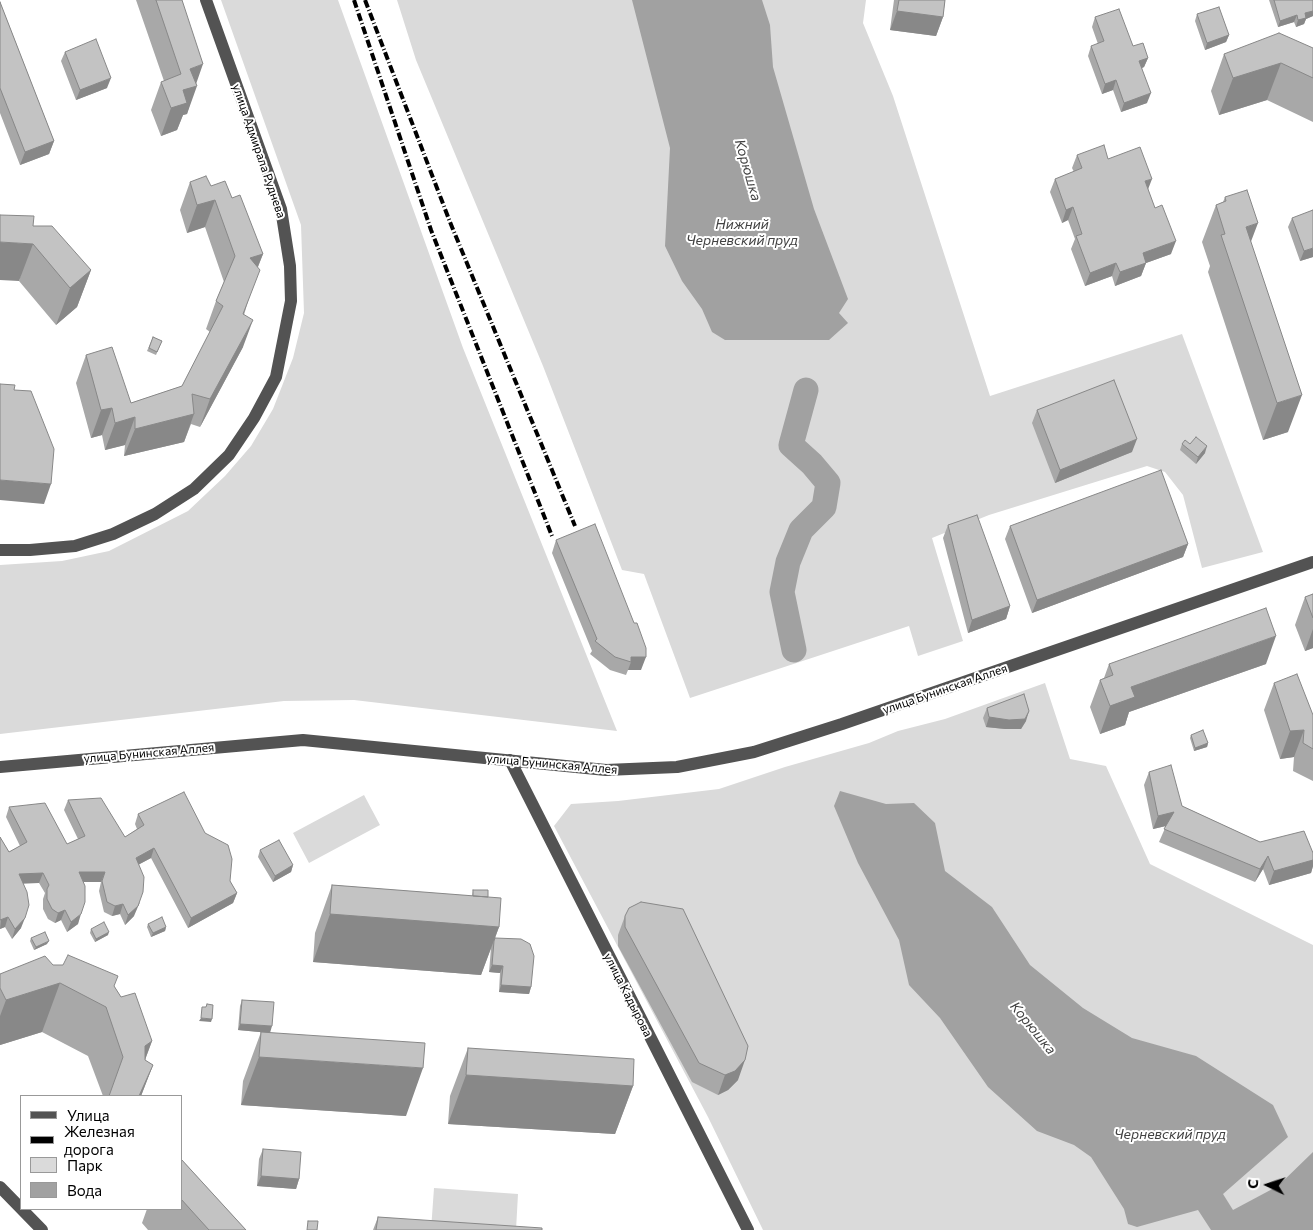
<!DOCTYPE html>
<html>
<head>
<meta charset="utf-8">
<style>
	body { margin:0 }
	#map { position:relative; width:1313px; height:1230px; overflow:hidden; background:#fff; font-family:Commissioner,sans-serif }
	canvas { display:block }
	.legend { position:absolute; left:20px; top:1095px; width:162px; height:115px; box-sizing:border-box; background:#fff; border:1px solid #999; margin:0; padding:6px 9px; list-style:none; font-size:15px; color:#000 }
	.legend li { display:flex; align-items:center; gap:10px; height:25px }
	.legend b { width:25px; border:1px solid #999 }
	.north { position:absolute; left:1243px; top:1160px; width:50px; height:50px; -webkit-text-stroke:4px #fff; paint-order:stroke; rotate:274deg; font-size:14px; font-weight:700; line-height:20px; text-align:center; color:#000 }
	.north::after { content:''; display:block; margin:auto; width:18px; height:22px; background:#000; clip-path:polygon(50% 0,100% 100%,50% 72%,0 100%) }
</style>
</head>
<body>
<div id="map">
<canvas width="1313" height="1230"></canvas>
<ul class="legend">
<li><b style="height:6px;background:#535353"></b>Улица</li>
<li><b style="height:6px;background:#000"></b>Железная дорога</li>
<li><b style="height:14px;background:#dadada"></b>Парк</li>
<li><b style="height:14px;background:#a1a1a1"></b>Вода</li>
</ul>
<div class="north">С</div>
</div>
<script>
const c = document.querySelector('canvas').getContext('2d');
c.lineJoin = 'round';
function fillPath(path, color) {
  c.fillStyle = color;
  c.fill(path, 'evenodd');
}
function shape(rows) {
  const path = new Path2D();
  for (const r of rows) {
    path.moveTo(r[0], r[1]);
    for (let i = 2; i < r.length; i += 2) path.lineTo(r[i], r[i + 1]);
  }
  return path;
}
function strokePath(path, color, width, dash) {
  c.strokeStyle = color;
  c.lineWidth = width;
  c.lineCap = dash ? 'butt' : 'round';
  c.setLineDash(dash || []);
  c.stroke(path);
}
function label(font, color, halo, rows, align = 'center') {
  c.font = font + ' Commissioner,sans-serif';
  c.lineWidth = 4;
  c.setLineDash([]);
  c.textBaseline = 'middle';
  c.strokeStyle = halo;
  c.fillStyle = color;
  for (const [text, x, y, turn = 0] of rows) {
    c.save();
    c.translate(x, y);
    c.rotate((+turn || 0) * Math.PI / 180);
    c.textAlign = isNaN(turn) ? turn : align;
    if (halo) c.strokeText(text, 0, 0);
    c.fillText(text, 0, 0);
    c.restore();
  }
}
const green = shape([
	[221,0,338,0,463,348,617,731,354,700,284,701,0,734,0,565,62,561,109,551,188,511,225,476,251,446,273,409,293,358,304,313,301,225],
	[397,0,866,0,863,23,893,96,990,396,1182,334,1263,552,1202,568,1183,495,1165,472,1147,466,989,515,932,538,963,641,918,656,909,626,690,698,644,574,622,570,543,366,416,60],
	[1045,683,1070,759,1106,766,1150,864,1313,945,1313,1230,763,1230,708,1117,554,826,571,804,618,801,719,789,785,767,869,743,898,731,945,719],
	[364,795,380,825,309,863,293,833],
	[434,1188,518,1194,516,1230,431,1230]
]);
const water = shape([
	[632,0,762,0,770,25,773,67,814,209,848,299,839,313,848,323,829,340,725,340,712,332,702,309,682,281,665,246,670,148],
	[840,791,886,804,914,803,935,823,945,871,992,907,1030,965,1083,1008,1132,1038,1196,1056,1273,1105,1288,1137,1223,1194,1233,1210,1278,1186,1313,1152,1313,1230,1211,1230,1198,1210,1137,1227,1128,1224,1124,1209,1091,1157,1074,1145,1037,1131,988,1087,940,1018,909,985,899,940,858,863,834,806]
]);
const river = shape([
	[794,650,782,592,788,562,801,530,824,507,828,483,812,464,791,445,806,390]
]);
const minor = shape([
	[0,550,30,550,75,546,113,534,155,514,194,489,229,455,254,418,276,377,291,301,290,266,281,209,206,0],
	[510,760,748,1230],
	[0,767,303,740,606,770,677,767,754,752,842,724,1313,562],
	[0,1187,42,1230]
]);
const rail = shape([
	[354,0,431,230,552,536],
	[365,0,450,222,575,526]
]);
const wall = shape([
	[136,0,182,0,196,83,187,114,183,115,177,130,161,136,151,110,161,82,164,81],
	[894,0,945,0,943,17,936,36,890,30],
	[1269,0,1313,0,1313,16,1306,19,1304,24,1296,27,1294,22,1278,27],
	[0,2,54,141,49,154,20,165,0,113],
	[1197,14,1229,35,1226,42,1205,50,1195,21],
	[1095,17,1148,58,1144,67,1142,68,1147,103,1121,112,1113,90,1102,94,1088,56,1091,46,1098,44,1092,27],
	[1313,48,1313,122,1267,100,1219,115,1211,91,1224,54],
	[65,52,107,88,76,100,61,61],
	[1077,155,1108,159,1148,189,1171,254,1146,263,1141,276,1115,286,1112,276,1085,286,1071,249,1075,239,1068,220,1062,223,1050,192,1055,179,1074,172,1072,168],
	[190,182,211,186,232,198,263,254,258,267,244,315,243,347,200,427,191,424,184,442,124,456,125,445,105,450,102,435,91,438,76,383,86,355,131,403,182,386,210,332,206,329,216,301,224,282,205,227,187,233,180,210],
	[1225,197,1288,432,1263,440,1208,272,1210,266,1202,242,1216,205,1223,202],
	[1292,218,1313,257,1300,261,1288,227],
	[33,226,91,270,77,307,56,325,19,281],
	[153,337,162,341,156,355,147,351],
	[1037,410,1132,452,1055,483,1032,423],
	[1182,444,1190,444,1205,453,1196,464,1180,450],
	[948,525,1010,606,1006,619,968,633,943,538],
	[1010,526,1188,544,1183,557,1032,613,1005,539],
	[556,540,641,670,628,670,626,675,610,670,590,654,592,651,552,553],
	[1313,594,1313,648,1305,651,1295,625,1305,597],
	[1109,664,1266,664,1129,712,1125,725,1100,734,1090,707,1100,680,1104,678],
	[1274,683,1313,715,1313,781,1293,771,1294,757,1280,759,1264,710],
	[987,708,1026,721,1021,729,1005,729,986,727,983,718],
	[1191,735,1208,743,1207,747,1194,751,1190,738],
	[1149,772,1182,806,1260,842,1313,853,1313,866,1311,873,1269,885,1263,869,1255,882,1159,842,1166,826,1153,829,1144,785],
	[68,800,125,837,137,829,135,824,138,814,230,881,237,893,233,903,188,928,151,858,138,865,134,916,125,925,120,914,112,916,104,912,99,891,101,882,84,882,78,924,67,932,61,920,55,923,48,919,43,909,43,899,45,893,39,883,24,883,21,928,12,939,5,927,0,929,0,837,9,852,20,846,6,817,9,807,67,844,78,839,64,810],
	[260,850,293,865,291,872,273,882,258,857],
	[332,885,472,896,473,890,488,897,499,927,495,938,531,987,529,994,499,992,500,973,489,972,491,948,481,975,313,962,315,933],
	[625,916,738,1080,728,1090,718,1095,692,1082,618,946,618,935],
	[148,924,166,927,165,931,151,937,147,927],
	[91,929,108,935,95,942,90,933],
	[31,938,47,944,34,950,30,941],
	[53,965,114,986,121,997,152,1041,145,1060,153,1065,141,1096,103,1096,88,1056,42,1032,0,1045,0,974],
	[242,1000,270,1033,238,1030,240,1006],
	[261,1032,406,1116,241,1105,243,1081],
	[468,1048,633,1086,615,1134,448,1124,450,1096],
	[263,1149,299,1179,296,1189,257,1186,259,1159],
	[181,1159,246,1230,148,1230,142,1223,147,1209,181,1209],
	[378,1217,542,1230,373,1230]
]);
const shadedWall = shape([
	[897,11,943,17,936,36,890,30],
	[1313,11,1313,16,1306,19,1304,24,1296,27,1298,20,1305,13],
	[1297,15,1294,22,1278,27,1280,21],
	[1229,35,1226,42,1205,50,1207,43],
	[1148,58,1144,67,1135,71,1139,61],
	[1281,63,1267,100,1219,115,1233,78],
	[203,64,195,87,197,86,187,114,183,115,177,130,161,136,171,108,190,69],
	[111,78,107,88,76,100,80,90],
	[1116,80,1113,90,1102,94,1105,84],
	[1151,93,1147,103,1121,112,1124,103],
	[54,141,49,154,20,165,25,152],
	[1152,179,1147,192,1145,181],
	[215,200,205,227,187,233,197,205],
	[1073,207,1068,220,1062,223,1066,210],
	[1258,223,1244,260,1246,227],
	[1176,241,1171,254,1146,263,1141,276,1115,286,1120,272,1143,253],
	[0,242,33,244,19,281,0,280],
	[1313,248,1313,257,1300,261,1304,251],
	[263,254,252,281,250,258],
	[1116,263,1112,276,1085,286,1090,273],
	[91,270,77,307,56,325,70,288],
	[253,320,243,347,200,427,210,399],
	[1302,395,1288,432,1263,440,1277,403],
	[112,408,102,435,91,438,101,410],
	[194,414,184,442,124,456,135,429],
	[135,417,125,445,105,450,115,423],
	[1137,439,1132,452,1055,483,1060,470],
	[1207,446,1205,453,1196,464,1198,457],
	[0,480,51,484,44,504,0,500],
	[1188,544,1183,557,1032,613,1037,600],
	[1010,606,1006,619,968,633,972,620],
	[1313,629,1313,648,1305,651],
	[1276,636,1266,664,1129,712,1125,725,1100,734,1110,706,1131,687],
	[631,657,646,657,641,670,628,670,631,662],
	[1029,711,1026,721,1021,729,1005,729,986,727,989,717],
	[1304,730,1294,757,1280,759,1290,731],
	[1208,743,1207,747,1194,751,1195,748],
	[1174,812,1170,825,1153,829,1158,816],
	[154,848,151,858,132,868,136,858],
	[1268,856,1263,869,1255,882,1260,869],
	[1313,860,1313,866,1311,873,1269,885,1274,871],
	[293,865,291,872,273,882,275,876],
	[79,872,105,872,101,882,76,882],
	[43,873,39,883,16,884,19,874],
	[237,893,233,903,188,928,191,918],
	[140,902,134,916,125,925,128,915],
	[123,904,120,914,112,916,115,906],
	[65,910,61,920,55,923,58,913],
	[81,914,78,924,67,932,71,922],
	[330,914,499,927,481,975,313,962],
	[8,917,5,927,0,929,1,920],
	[25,918,21,928,12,939,15,929],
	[166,927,165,931,151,937,153,933],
	[109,932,108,935,95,942,96,939],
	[49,941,47,944,34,950,36,947],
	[492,965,503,966,500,973,489,972],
	[60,983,42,1032,0,1045,0,1016,6,1000],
	[501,985,531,987,529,994,499,992],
	[201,1018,212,1019,211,1022,199,1021],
	[240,1024,272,1026,270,1033,238,1030],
	[152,1041,134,1089,145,1046],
	[259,1057,423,1068,406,1116,241,1105],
	[745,1060,738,1080,728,1090,718,1095,725,1075],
	[153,1065,141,1096,139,1096],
	[466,1075,633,1086,615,1134,448,1124],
	[261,1176,299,1179,296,1189,257,1186]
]);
const building = shape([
	[156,0,182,0,203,64,190,69,197,86,183,90,187,103,171,108,161,82,181,74,156,0],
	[899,0,945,0,943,17,897,11,899,0],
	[1274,0,1313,0,1313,11,1305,13,1306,18,1298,20,1297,15,1280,21,1274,0],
	[0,2,54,141,25,152,0,88,0,2],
	[1219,7,1229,35,1207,43,1197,14,1219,7],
	[1119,9,1133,46,1143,43,1148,58,1139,61,1151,93,1124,103,1116,80,1105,84,1091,46,1104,41,1095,17,1119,9],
	[1279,33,1313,48,1313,78,1281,63,1233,78,1224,54,1279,33],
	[96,39,111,78,80,90,65,52,96,39],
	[1104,145,1108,159,1140,147,1152,179,1145,181,1155,208,1162,205,1176,241,1143,253,1146,263,1120,272,1116,263,1090,273,1076,236,1082,234,1073,207,1066,210,1055,179,1082,168,1077,155,1104,145],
	[206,176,211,186,225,181,232,198,240,195,263,254,250,258,260,270,243,314,253,320,210,399,192,394,194,414,135,429,135,417,115,423,112,408,101,410,86,355,112,347,131,403,182,386,223,306,216,301,235,256,215,200,197,205,190,182,206,176],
	[1247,190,1258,223,1246,227,1302,395,1277,403,1221,235,1225,234,1216,205,1226,201,1225,197,1247,190],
	[1313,210,1313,248,1304,251,1292,218,1313,210],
	[0,215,34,216,33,226,52,226,91,270,70,288,33,244,0,242,0,215],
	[153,337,162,341,157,352,149,348,153,337],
	[1114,380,1137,439,1060,470,1037,410,1114,380],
	[0,384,15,385,14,390,31,391,54,449,51,484,0,480,0,384],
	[1196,437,1207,446,1198,457,1182,444,1185,440,1190,444,1196,437],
	[1161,470,1188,544,1037,600,1010,526,1161,470],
	[977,515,1010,606,972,620,948,525,977,515],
	[595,524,634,623,637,623,646,648,646,657,631,657,631,662,615,657,595,641,597,639,556,540,595,524],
	[1313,594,1313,618,1305,597,1313,594],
	[1266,608,1276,636,1131,687,1135,697,1110,706,1100,680,1113,675,1109,664,1266,608],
	[1297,674,1313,715,1313,749,1303,743,1304,730,1290,731,1274,683,1297,674],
	[1024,694,1029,711,1025,719,1009,720,989,717,987,708,1024,694],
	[1203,730,1208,743,1195,748,1191,735,1203,730],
	[1171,765,1182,806,1260,842,1304,831,1313,853,1313,860,1274,871,1268,856,1260,869,1164,829,1174,812,1158,816,1149,772,1171,765],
	[184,792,205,833,228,845,232,859,230,881,237,893,191,918,154,848,136,858,144,877,143,892,138,906,128,915,123,904,115,906,107,902,102,881,105,872,79,872,85,886,85,902,81,914,71,922,65,910,58,913,52,909,47,899,47,889,49,885,43,873,19,874,27,892,29,905,25,918,15,929,8,917,0,920,0,837,9,852,27,842,9,807,45,803,67,844,85,836,68,800,101,798,125,837,144,825,138,814,184,792],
	[279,840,293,865,275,876,260,850,279,840],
	[332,885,501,898,499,927,330,914,332,885],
	[473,890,488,890,488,897,473,896,473,890],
	[641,902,683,909,748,1046,745,1060,735,1071,725,1075,699,1063,625,927,625,916,629,908,641,902],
	[162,917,166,927,153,933,148,924,162,917],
	[104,922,109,932,96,939,91,929,104,922],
	[45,932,49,941,36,947,31,938,45,932],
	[495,938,521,939,530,944,534,956,531,987,501,985,503,966,492,965,494,941,495,938],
	[68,955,118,976,114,986,121,997,135,993,152,1041,145,1046,145,1060,153,1065,139,1096,109,1096,123,1057,106,1007,60,983,6,1000,0,988,0,974,45,956,53,965,63,965,68,955],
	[242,1000,274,1002,272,1026,240,1024,242,1000],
	[207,1004,213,1005,212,1019,201,1018,202,1007,206,1007,207,1004],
	[261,1032,425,1043,423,1068,259,1057,261,1032],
	[468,1048,634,1059,633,1086,466,1075,468,1048],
	[263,1149,301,1152,299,1179,261,1176,263,1149],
	[181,1159,246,1230,209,1230,181,1199,181,1159],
	[378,1217,542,1228,542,1230,376,1230,378,1217],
	[308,1221,318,1221,317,1230,307,1230,308,1221]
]);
const streetNames = [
	["улица Адмирала Руднева",259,151,71],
	["улица Бунинская Аллея",945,689,-19],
	["улица Бунинская Аллея",149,753,-5],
	["улица Бунинская Аллея",552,764,5],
	["улица Кадырова",628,995,63]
];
const waterNames = [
	["Корюшка",748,170,74],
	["Нижний",742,224],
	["Черневский пруд",742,240],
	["Корюшка",1033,1028,51],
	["Черневский пруд",1170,1134]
];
fillPath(green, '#dadada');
fillPath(water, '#a1a1a1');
strokePath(river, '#a1a1a1', 25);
strokePath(minor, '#535353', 12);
strokePath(rail, '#000', 4, [8, 2.5, 1, 2.5]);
fillPath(wall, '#a8a8a8');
fillPath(shadedWall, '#888');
fillPath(building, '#c3c3c3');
strokePath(building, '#888', 1);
label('12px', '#000', '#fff', streetNames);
label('italic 14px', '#424242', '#fff', waterNames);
</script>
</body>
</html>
